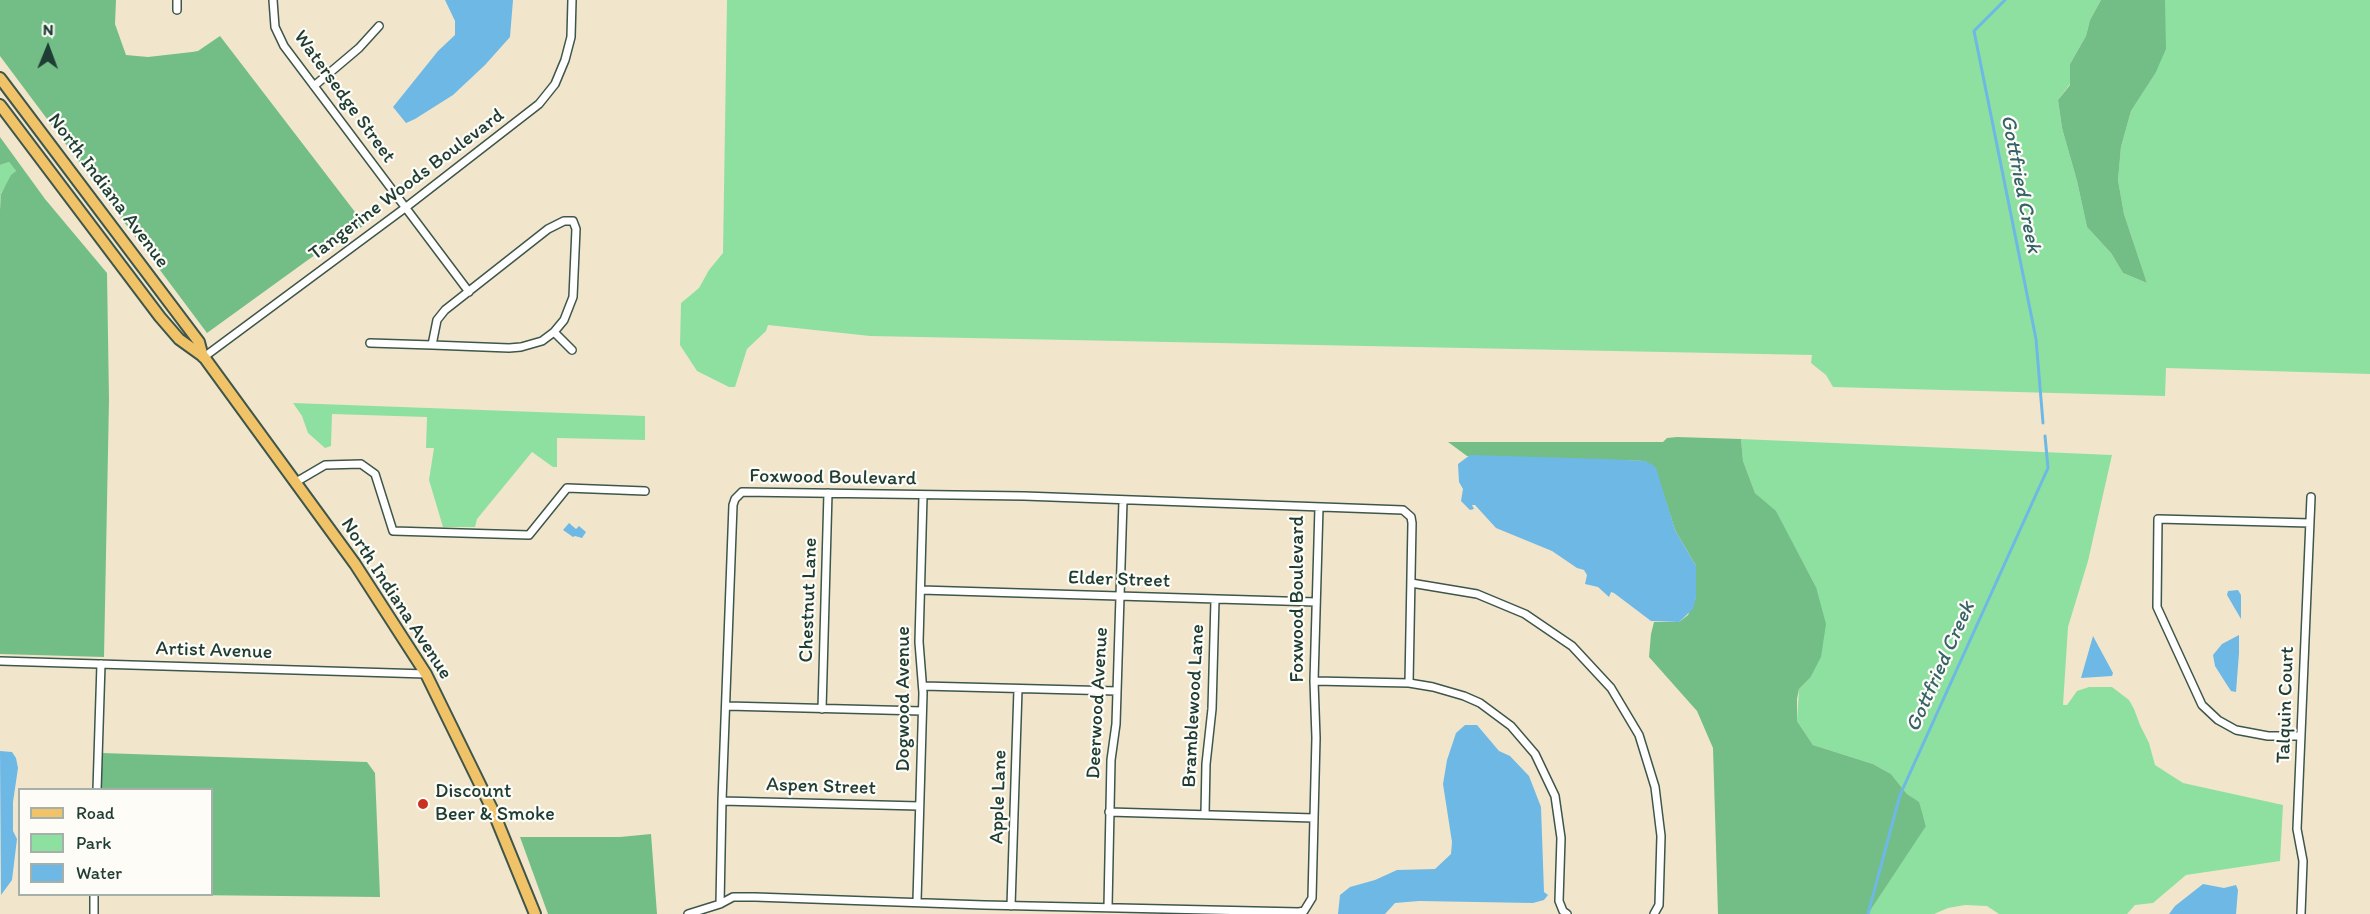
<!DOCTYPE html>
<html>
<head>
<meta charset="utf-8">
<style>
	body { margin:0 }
	#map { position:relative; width:2370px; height:914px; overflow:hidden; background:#f1e6cb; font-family:Itim,sans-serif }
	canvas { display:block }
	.legend { position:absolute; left:18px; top:788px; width:195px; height:108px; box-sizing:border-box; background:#fdfcf7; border:2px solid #a4b0a9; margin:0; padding:8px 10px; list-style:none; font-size:18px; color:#1f3d34 }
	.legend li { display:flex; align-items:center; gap:12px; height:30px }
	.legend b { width:30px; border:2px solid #a4b0a9 }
	.north { position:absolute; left:18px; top:18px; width:60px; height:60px; -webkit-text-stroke:4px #fdfcf7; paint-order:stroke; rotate:1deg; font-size:16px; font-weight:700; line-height:24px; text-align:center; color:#1f3d34 }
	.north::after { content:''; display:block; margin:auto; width:21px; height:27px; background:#1f3d34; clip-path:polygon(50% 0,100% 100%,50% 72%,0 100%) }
</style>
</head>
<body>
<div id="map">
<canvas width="2370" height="914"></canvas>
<ul class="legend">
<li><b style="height:8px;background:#f1c369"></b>Road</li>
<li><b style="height:16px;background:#8ee0a0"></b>Park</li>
<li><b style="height:16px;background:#6eb8e6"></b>Water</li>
</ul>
<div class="north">N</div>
</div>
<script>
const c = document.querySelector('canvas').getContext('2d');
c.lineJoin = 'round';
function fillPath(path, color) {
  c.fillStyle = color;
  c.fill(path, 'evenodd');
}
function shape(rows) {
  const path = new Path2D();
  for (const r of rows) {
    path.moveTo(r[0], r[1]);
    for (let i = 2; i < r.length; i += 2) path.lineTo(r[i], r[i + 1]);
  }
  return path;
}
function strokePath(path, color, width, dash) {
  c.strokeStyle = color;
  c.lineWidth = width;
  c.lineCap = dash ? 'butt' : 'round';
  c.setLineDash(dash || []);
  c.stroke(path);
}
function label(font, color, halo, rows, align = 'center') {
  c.font = font + ' Itim,sans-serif';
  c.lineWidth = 4.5;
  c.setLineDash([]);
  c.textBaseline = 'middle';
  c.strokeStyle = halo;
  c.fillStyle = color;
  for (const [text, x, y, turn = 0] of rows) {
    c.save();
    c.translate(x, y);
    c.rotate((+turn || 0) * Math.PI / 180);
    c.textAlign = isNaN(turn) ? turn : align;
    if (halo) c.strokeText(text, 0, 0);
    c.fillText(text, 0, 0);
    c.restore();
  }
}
const green = shape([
	[727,0,2101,0,2090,20,2086,36,2070,64,2070,84,2058,100,2062,128,2077,181,2087,227,2111,253,2123,273,2147,283,2124,214,2118,180,2121,147,2131,111,2155,74,2165,23,2165,0,2370,0,2370,374,2166,368,2165,396,1833,387,1826,375,1811,363,1812,355,870,336,768,325,766,331,747,349,735,387,729,387,697,371,680,345,681,303,699,288,709,270,723,253],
	[9,162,16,171,1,193,0,210,0,165],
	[293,403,645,416,645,440,557,438,557,467,553,467,532,452,477,519,475,527,443,527,429,480,434,448,426,448,427,417,332,414,331,446,325,448,308,433,302,416],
	[1741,439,2112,455,2088,561,2068,627,2063,705,2067,705,2077,691,2089,687,2112,687,2129,700,2134,709,2140,725,2149,743,2155,765,2183,783,2283,805,2280,861,2186,875,2153,903,2135,905,2127,914,1999,914,1987,906,1965,905,1948,908,1934,914,1868,914,1926,825,1918,802,1907,794,1891,774,1873,764,1813,745,1797,721,1799,689,1810,678,1816,587,1776,512,1755,493,1743,461]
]);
const forest = shape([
	[0,0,116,0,115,24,126,55,148,57,192,52,198,51,220,36,365,225,312,257,207,333,0,56],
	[2101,0,2165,0,2166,49,2155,74,2131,111,2121,147,2118,180,2124,214,2147,283,2123,273,2111,253,2087,227,2077,181,2062,128,2058,100,2070,85,2070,64,2086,36,2090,20],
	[0,137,45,199,107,273,109,400,104,657,0,654,0,210,1,194,11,175,16,171,9,162,0,165],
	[1677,437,1741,439,1743,461,1755,493,1776,511,1816,587,1826,624,1821,657,1810,678,1799,689,1797,699,1797,721,1813,745,1873,764,1891,774,1907,794,1919,802,1926,826,1868,914,1718,914,1713,748,1697,711,1649,657,1651,634,1654,622,1679,622,1688,615,1696,598,1696,566,1675,530,1657,474,1645,461,1467,456,1448,442,1663,442,1667,438],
	[102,753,367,762,375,773,380,897,185,895,212,894,212,790,102,789],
	[651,834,657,914,548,914,520,837,620,837]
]);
const water = shape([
	[445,0,513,0,510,37,485,65,453,95,415,119,406,123,393,107,438,51,455,35,455,21],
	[1470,455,1606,459,1645,461,1653,465,1656,468,1675,530,1696,566,1696,598,1693,609,1679,622,1651,621,1614,593,1611,592,1609,597,1598,587,1585,584,1587,575,1584,570,1577,568,1552,551,1496,528,1475,505,1472,505,1474,509,1470,510,1461,501,1463,489,1459,482,1458,464],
	[569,523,576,529,579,526,586,532,582,538,575,536,573,537,563,530],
	[2238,590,2241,595,2241,619,2227,595,2228,591],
	[2239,635,2239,653,2236,692,2231,691,2227,685,2215,666,2213,655,2222,644],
	[2093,636,2113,673,2112,676,2081,678],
	[1465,725,1477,725,1499,751,1510,756,1529,776,1541,807,1544,892,1548,895,1544,900,1533,903,1419,901,1395,903,1385,914,1338,914,1340,895,1350,887,1375,880,1397,870,1435,869,1451,854,1452,842,1443,784,1447,760,1456,733],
	[0,751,12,752,16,758,18,768,13,802,13,831,17,839,12,880,1,895],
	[2203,884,2224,888,2236,885,2238,890,2236,914,2169,914,2175,906]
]);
const stream = shape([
	[2005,0,1974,31,2036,339,2043,423],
	[1868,914,1900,795,2048,468,2045,436]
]);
const street = shape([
	[273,0,275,27,284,46,469,292],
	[177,10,177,0],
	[314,86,359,48,379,26],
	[554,332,572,350],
	[370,343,432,345,509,348,521,347,542,341,554,332,564,320,573,297,576,229,573,221,564,221,548,229,445,310,437,320,432,345],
	[204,357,405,208,539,104,555,84,565,60,571,37,572,0],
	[296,482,325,465,361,464,375,474,393,531,529,535,567,488,645,491],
	[1411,583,1477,594,1525,614,1572,646,1611,688,1639,735,1655,787,1661,836,1659,905,1654,914],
	[921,590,1316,602],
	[0,661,426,674],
	[1314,681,1409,683,1433,687,1464,696,1480,703,1511,726,1535,754,1555,796,1561,838,1559,901,1563,911,1567,914],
	[923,686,1117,691],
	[727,706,922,711],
	[822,709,828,493],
	[2301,736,2268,736,2236,730,2218,720,2202,705,2157,607,2158,519,2310,523],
	[97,790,101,664],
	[722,801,919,806],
	[1109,812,1314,818],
	[1205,814,1206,764,1212,709,1215,600],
	[917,901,923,693,919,642,923,496],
	[720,904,722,801,733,505,735,499,742,492,1024,496,1403,510,1411,517,1412,523,1409,683],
	[1011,906,1018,689],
	[1108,907,1111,760,1116,724,1123,501],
	[94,914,94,894],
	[688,914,720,904,733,897,755,897,984,905,1299,912,1304,911,1312,898,1316,738,1314,681,1319,507],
	[2301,914,2303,861,2297,829,2311,497]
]);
const primary = shape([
	[0,78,199,342,203,357],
	[0,105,160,317,179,339,204,357,355,564,426,674,493,811,535,914]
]);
const markers = [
	[423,804,6,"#c8321e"]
];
const streetNames = [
	["Watersedge Street",344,97,54],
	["Tangerine Woods Boulevard",407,185,-37],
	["North Indiana Avenue",108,191,53],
	["Foxwood Boulevard",833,478,1],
	["Elder Street",1119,580,2],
	["North Indiana Avenue",396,599,57],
	["Foxwood Boulevard",1298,599,-90],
	["Chestnut Lane",809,600,-88],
	["Artist Avenue",214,651,2],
	["Dogwood Avenue",904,699,-90],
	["Deerwood Avenue",1098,703,-87],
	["Talquin Court",2286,705,-88],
	["Bramblewood Lane",1194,706,-87],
	["Aspen Street",821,787,2],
	["Apple Lane",999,797,-88]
];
const poiNames = [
	["Discount",435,792],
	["Beer & Smoke",435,815]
];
const waterNames = [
	["Gottfried Creek",2020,184,79],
	["Gottfried Creek",1941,667,-66]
];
fillPath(green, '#8ee0a0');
fillPath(forest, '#72be86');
fillPath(water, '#6eb8e6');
strokePath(stream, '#6eb8e6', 3);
strokePath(street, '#3e564b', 10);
strokePath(primary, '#3e564b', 14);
strokePath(street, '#fff', 7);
strokePath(primary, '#f1c369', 10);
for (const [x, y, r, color] of markers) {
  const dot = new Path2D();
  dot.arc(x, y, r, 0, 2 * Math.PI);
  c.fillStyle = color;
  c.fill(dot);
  strokePath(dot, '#fdfcf7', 2);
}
label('20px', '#1f3d34', '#fdfcf7', streetNames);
label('20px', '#1f3d34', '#fdfcf7', poiNames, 'left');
label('italic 21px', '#376269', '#fdfcf7', waterNames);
</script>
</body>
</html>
